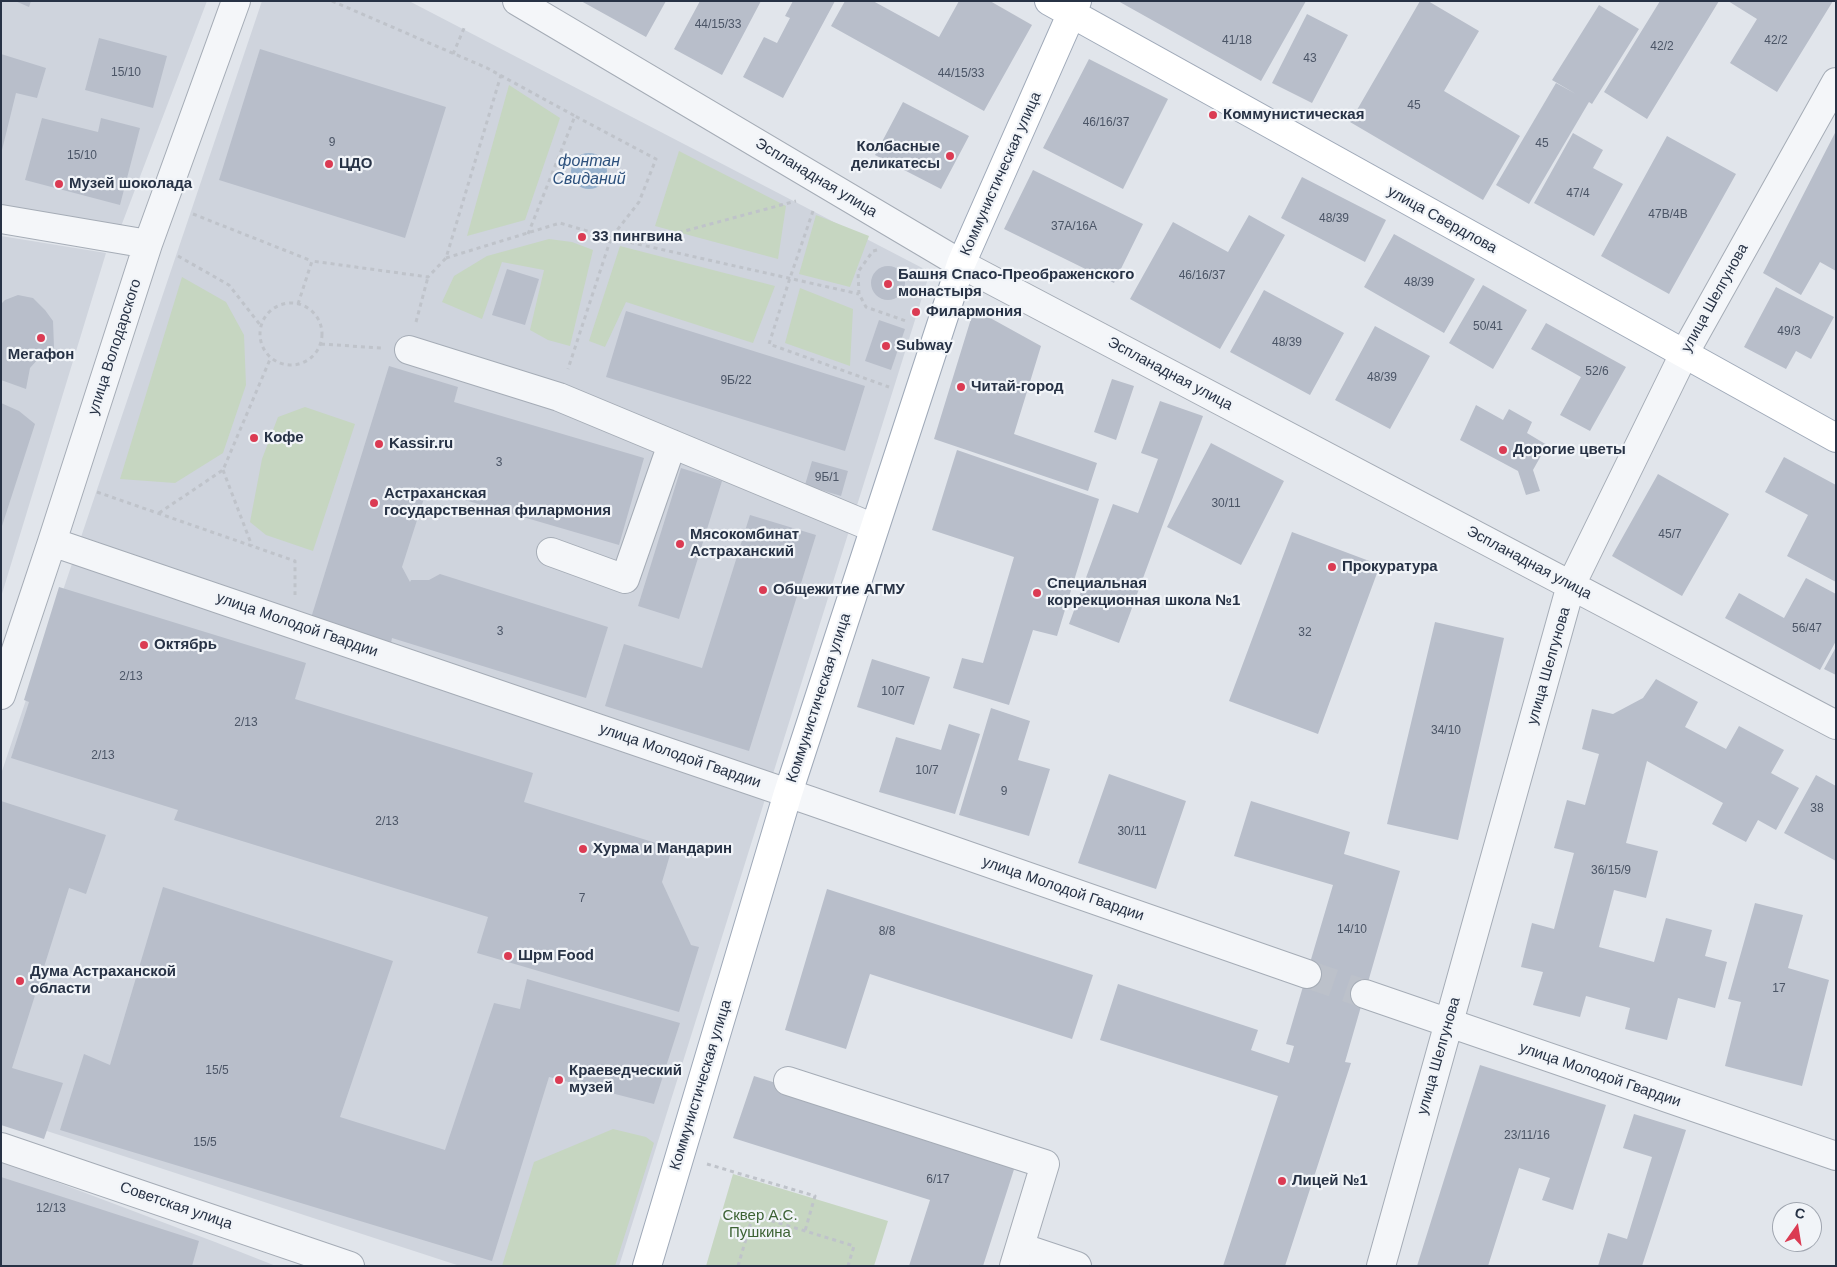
<!DOCTYPE html>
<html>
<head>
<meta charset="utf-8">
<style>
	body { margin:0 }
	#map { position:relative; width:1837px; height:1267px; overflow:hidden; background:#e1e5eb; font-family:Arial,sans-serif }
	canvas { display:block }
	.frame { position:absolute; inset:0; border:2px solid #273245; pointer-events:none }
	.north { position:absolute; left:1772px; top:1202px; width:50px; height:50px; box-sizing:border-box; background:#f1f4f8; border:1px solid #a0a6b0; border-radius:50%; rotate:13deg; font-size:14px; font-weight:700; line-height:20px; text-align:center; color:#273245 }
	.north::after { content:''; display:block; margin:auto; width:18px; height:22px; background:#db3b53; clip-path:polygon(50% 0,100% 100%,50% 72%,0 100%) }
</style>
</head>
<body>
<div id="map">
<canvas width="1837" height="1267"></canvas>
<div class="frame"></div>
<div class="north">С</div>
</div>
<script>
const c = document.querySelector('canvas').getContext('2d');
c.lineJoin = 'round';
function fillPath(path, color) {
  c.fillStyle = color;
  c.fill(path, 'evenodd');
}
function shape(rows) {
  const path = new Path2D();
  for (const r of rows) {
    if (r.length === 3) {
      path.moveTo(r[0] + r[2], r[1]);
      path.arc(r[0], r[1], r[2], 0, 2 * Math.PI);
      continue;
    }
    path.moveTo(r[0], r[1]);
    for (let i = 2; i < r.length; i += 2) path.lineTo(r[i], r[i + 1]);
  }
  return path;
}
function strokePath(path, color, width, dash) {
  c.strokeStyle = color;
  c.lineWidth = width;
  c.lineCap = dash ? 'butt' : 'round';
  c.setLineDash(dash || []);
  c.stroke(path);
}
function label(font, color, halo, rows, align = 'center') {
  c.font = font + ' Arial,sans-serif';
  c.lineWidth = 4.5;
  c.setLineDash([]);
  c.textBaseline = 'middle';
  c.strokeStyle = halo;
  c.fillStyle = color;
  for (const [text, x, y, turn = 0] of rows) {
    c.save();
    c.translate(x, y);
    c.rotate((+turn || 0) * Math.PI / 180);
    c.textAlign = isNaN(turn) ? turn : align;
    if (halo) c.strokeText(text, 0, 0);
    c.fillText(text, 0, 0);
    c.restore();
  }
}
const built = shape([
	[1,1,207,1,120,229,1,205],
	[262,1,409,1,930,272,619,1266,460,1266,1,1116,1,774],
	[1,236,106,253,1,597],
	[1,1161,215,1242,276,1266,1,1266]
]);
const green = shape([
	[509,85,560,118,525,220,467,236],
	[679,151,786,206,778,259,655,226],
	[816,215,869,236,850,287,799,274],
	[549,239,572,242,593,250,570,346,548,340,530,330,544,270,502,262,482,319,442,302,454,276,487,256],
	[620,246,775,286,753,343,626,302,605,347,589,341],
	[182,277,226,302,244,335,246,385,223,453,175,483,120,479],
	[800,288,853,309,850,366,785,343],
	[305,407,355,424,313,551,266,535,250,522,262,459,278,417],
	[613,1129,646,1137,654,1143,615,1266,502,1266,534,1162],
	[733,1174,888,1221,874,1266,706,1266]
]);
const water = shape([
	[589,171,18]
]);
const building = shape([
	[15,1,31,1,29,7],
	[581,1,666,1,646,37],
	[700,1,761,1,722,75,674,49],
	[793,1,835,1,783,98,743,77,764,37,777,43,790,18,785,16],
	[845,1,873,1,939,37,959,1,990,1,1032,25,984,111,831,26],
	[1118,1,1306,1,1261,81],
	[1420,1,1428,1,1479,31,1444,91,1520,136,1483,200,1350,122],
	[1660,1,1719,1,1647,119,1604,92],
	[1728,1,1833,1,1777,92,1730,63,1757,19],
	[1599,5,1639,29,1592,104,1589,102,1529,204,1496,185,1556,83,1576,94,1552,80],
	[1307,14,1348,35,1312,103,1272,83],
	[99,38,167,56,153,108,85,90],
	[260,49,446,107,405,238,219,180],
	[1,54,46,68,37,98,16,93,2,150],
	[1089,59,1168,99,1123,189,1043,148],
	[903,102,969,136,941,189,875,155],
	[42,118,98,132,101,118,140,128,120,205,25,180],
	[1836,131,1836,271,1820,262,1801,295,1763,273],
	[1573,133,1603,150,1593,168,1623,184,1594,236,1534,203],
	[1667,136,1736,174,1669,294,1601,256],
	[1033,170,1143,224,1114,283,1004,229],
	[1302,177,1386,220,1365,262,1281,218],
	[1249,215,1285,235,1220,349,1130,299,1173,222,1228,252],
	[1394,234,1475,279,1444,333,1364,287],
	[888,283,17],
	[507,269,539,279,525,325,492,315],
	[1483,285,1527,310,1493,369,1449,343],
	[1776,287,1834,317,1811,359,1796,351,1786,369,1744,347],
	[1264,290,1344,333,1310,395,1230,352],
	[18,295,33,298,45,310,53,321,54,347,48,356,38,359,30,368,26,389,1,380,1,304,5,300],
	[974,309,1041,346,1014,434,1097,463,1088,491,934,439],
	[626,311,865,386,845,451,606,377],
	[879,320,905,329,891,370,865,361],
	[1546,323,1626,367,1590,431,1560,415,1581,377,1531,349],
	[1375,326,1430,356,1390,429,1335,400],
	[389,366,458,387,454,402,644,458,619,545,427,489,402,567,410,582,411,580,429,580,440,574,608,627,586,698,392,638,391,643,311,618],
	[1112,379,1134,386,1116,440,1094,432],
	[1160,401,1203,416,1119,643,1069,624,1113,504,1138,513,1158,459,1141,453],
	[1,403,19,411,35,424,2,526],
	[1476,405,1503,420,1509,409,1532,422,1527,433,1547,445,1533,470,1540,491,1526,495,1518,471,1460,440],
	[1211,443,1284,481,1241,565,1167,527],
	[957,450,1099,499,1057,636,1033,630,1009,705,953,688,962,658,983,663,1014,557,932,530],
	[1784,457,1836,485,1836,582,1787,556,1808,515,1765,492],
	[812,461,848,471,841,496,805,485],
	[681,468,722,481,679,619,638,606],
	[1658,474,1729,514,1682,596,1612,556],
	[750,515,816,535,749,751,605,706,624,644,702,668],
	[1292,532,1380,565,1318,734,1229,701],
	[1806,578,1836,594,1836,641,1820,670,1725,618,1739,593,1784,618],
	[59,587,306,663,295,699,533,773,524,802,672,848,662,882,691,945,699,947,679,1012,477,953,488,917,174,820,178,810,11,758,29,702,24,700],
	[1435,622,1504,638,1458,840,1387,824],
	[1836,647,1836,675,1824,669],
	[872,659,930,677,914,725,857,707],
	[1656,679,1698,702,1685,727,1726,749,1739,726,1784,750,1771,773,1799,788,1776,830,1758,820,1746,842,1712,824,1723,803,1647,761,1626,843,1658,851,1646,898,1614,890,1599,947,1654,962,1666,918,1712,930,1705,956,1727,962,1715,1008,1678,998,1667,1040,1625,1029,1630,1008,1586,996,1580,1017,1533,1005,1543,972,1521,967,1532,923,1554,929,1574,853,1554,848,1567,800,1585,805,1599,754,1582,749,1592,709,1613,714,1643,698],
	[991,708,1030,721,1018,760,1050,769,1029,836,959,815],
	[949,724,980,734,955,814,879,792,896,737,941,750],
	[1109,774,1186,801,1156,889,1078,863],
	[1816,775,1836,786,1836,861,1784,833],
	[1,801,106,835,86,894,69,888,12,1068,63,1083,44,1139,1,1125],
	[1251,801,1350,832,1344,854,1400,871,1345,1062,1351,1063,1285,1266,1223,1266,1278,1096,1100,1040,1118,984,1258,1030,1251,1050,1289,1063,1294,1046,1286,1044,1333,885,1234,856],
	[163,887,393,961,340,1117,445,1150,494,1003,520,1009,527,979,680,1023,654,1104,549,1077,492,1261,60,1130,84,1054,110,1065],
	[827,889,1093,975,1072,1039,870,974,846,1049,785,1030],
	[1755,903,1803,915,1788,968,1829,980,1802,1086,1725,1066,1741,1002,1728,999],
	[1480,1065,1606,1105,1573,1210,1542,1200,1550,1178,1519,1168,1488,1266,1417,1266],
	[754,1076,1017,1160,983,1266,909,1266,930,1200,733,1138],
	[1634,1114,1686,1130,1642,1266,1598,1266,1608,1233,1627,1239,1652,1157,1623,1148],
	[1,1177,199,1241,192,1266,1,1266]
]);
const minorTunnel = shape([
	[1307,974,1365,994]
]);
const path = shape([
	[332,1,487,68,575,116],
	[453,54,465,26],
	[813,211,790,278,769,344,889,387],
	[193,214,312,261],
	[528,234,575,116,656,159,639,202,611,238,568,369],
	[640,243,796,201],
	[877,250,873,251,858,272,859,294,866,307,906,321],
	[178,256,229,285,261,326],
	[446,258,560,223,611,238,859,294],
	[291,334,31],
	[298,304,312,261,428,277,446,258,501,75],
	[416,322,428,277],
	[321,344,381,348],
	[223,470,252,546],
	[97,492,295,561,295,595],
	[159,513,223,470,271,357],
	[707,1164,815,1196,805,1231],
	[738,1266,753,1215,854,1246,848,1266]
]);
const minor = shape([
	[517,1,961,264,1836,725],
	[1,219,148,244],
	[409,350,559,397,874,528],
	[52,542,811,801,1307,974],
	[551,552,625,579,672,444],
	[1,695,52,542,148,244,236,1],
	[1365,994,1836,1156],
	[788,1081,1045,1164,1014,1266],
	[1,1147,350,1266],
	[1020,1247,1077,1266],
	[1381,1266,1571,585,1684,354,1836,82]
]);
const major = shape([
	[1049,1,1836,438],
	[647,1266,788,793,961,264,1077,1]
]);
const markers = [
	[1213,115,5,"#db3b53"],
	[950,156,5,"#db3b53"],
	[329,164,5,"#db3b53"],
	[59,184,5,"#db3b53"],
	[582,237,5,"#db3b53"],
	[888,284,5,"#db3b53"],
	[916,312,5,"#db3b53"],
	[41,338,5,"#db3b53"],
	[886,346,5,"#db3b53"],
	[961,387,5,"#db3b53"],
	[254,438,5,"#db3b53"],
	[379,444,5,"#db3b53"],
	[1503,450,5,"#db3b53"],
	[374,503,5,"#db3b53"],
	[680,544,5,"#db3b53"],
	[1332,567,5,"#db3b53"],
	[763,590,5,"#db3b53"],
	[1037,593,5,"#db3b53"],
	[144,645,5,"#db3b53"],
	[583,849,5,"#db3b53"],
	[508,956,5,"#db3b53"],
	[20,981,5,"#db3b53"],
	[559,1080,5,"#db3b53"],
	[1282,1181,5,"#db3b53"]
];
const numberNames = [
	["44/15/33",718,25],
	["41/18",1237,41],
	["42/2",1776,41],
	["42/2",1662,47],
	["43",1310,59],
	["15/10",126,73],
	["44/15/33",961,74],
	["45",1414,106],
	["46/16/37",1106,123],
	["9",332,143],
	["45",1542,144],
	["15/10",82,156],
	["47/4",1578,194],
	["47В/4В",1668,215],
	["48/39",1334,219],
	["37А/16А",1074,227],
	["46/16/37",1202,276],
	["48/39",1419,283],
	["50/41",1488,327],
	["49/3",1789,332],
	["48/39",1287,343],
	["52/6",1597,372],
	["48/39",1382,378],
	["9Б/22",736,381],
	["3",499,463],
	["9Б/1",827,478],
	["30/11",1226,504],
	["45/7",1670,535],
	["56/47",1807,629],
	["3",500,632],
	["32",1305,633],
	["2/13",131,677],
	["10/7",893,692],
	["2/13",246,723],
	["34/10",1446,731],
	["2/13",103,756],
	["10/7",927,771],
	["9",1004,792],
	["38",1817,809],
	["2/13",387,822],
	["30/11",1132,832],
	["36/15/9",1611,871],
	["7",582,899],
	["14/10",1352,930],
	["8/8",887,932],
	["17",1779,989],
	["15/5",217,1071],
	["23/11/16",1527,1136],
	["15/5",205,1143],
	["6/17",938,1180],
	["12/13",51,1209]
];
const poiNames = [
	["Коммунистическая",1223,115],
	["Колбасные",940,147,"right"],
	["деликатесы",940,164,"right"],
	["ЦДО",339,164],
	["Музей шоколада",69,184],
	["33 пингвина",592,237],
	["Башня Спасо-Преображенского",898,275],
	["монастыря",898,292],
	["Филармония",926,312],
	["Subway",896,346],
	["Мегафон",41,355,"center"],
	["Читай-город",971,387],
	["Кофе",264,438],
	["Kassir.ru",389,444],
	["Дорогие цветы",1513,450],
	["Астраханская",384,494],
	["государственная филармония",384,511],
	["Мясокомбинат",690,535],
	["Астраханский",690,552],
	["Прокуратура",1342,567],
	["Специальная",1047,584],
	["коррекционная школа №1",1047,601],
	["Общежитие АГМУ",773,590],
	["Октябрь",154,645],
	["Хурма и Мандарин",593,849],
	["Шрм Food",518,956],
	["Дума Астраханской",30,972],
	["области",30,989],
	["Краеведческий",569,1071],
	["музей",569,1088],
	["Лицей №1",1292,1181]
];
const streetNames = [
	["Коммунистическая улица",1001,174,-66],
	["Эспланадная улица",816,178,31],
	["улица Свердлова",1442,220,29],
	["улица Шелгунова",1715,298,-61],
	["улица Володарского",115,347,-72],
	["Эспланадная улица",1170,374,28],
	["Эспланадная улица",1529,563,28],
	["улица Молодой Гвардии",297,625,19],
	["улица Шелгунова",1549,666,-74],
	["Коммунистическая улица",819,698,-72],
	["улица Молодой Гвардии",680,756,19],
	["улица Молодой Гвардии",1063,889,19],
	["улица Шелгунова",1439,1056,-74],
	["улица Молодой Гвардии",1600,1075,19],
	["Коммунистическая улица",701,1085,-73],
	["Советская улица",176,1206,19]
];
const parkNames = [
	["Сквер А.С.",760,1216],
	["Пушкина",760,1233]
];
const waterNames = [
	["фонтан",589,162],
	["Свиданий",589,180]
];
fillPath(built, '#cfd4dd');
fillPath(green, '#c6d6c1');
fillPath(water, '#99b3ce');
fillPath(building, '#b8beca');
strokePath(minorTunnel, '#bcc1ca', 28, [28, 14]);
strokePath(minor, '#a5acb6', 30);
strokePath(major, '#9fa9b8', 30);
strokePath(path, '#bfc3ca', 3, [4, 4]);
strokePath(minor, '#f4f6f9', 28);
strokePath(major, '#fff', 28);
for (const [x, y, r, color] of markers) {
  const dot = new Path2D();
  dot.arc(x, y, r, 0, 2 * Math.PI);
  c.fillStyle = color;
  c.fill(dot);
  strokePath(dot, '#f1f4f8', 2);
}
label('12px', '#4b5566', null, numberNames);
label('bold 15px', '#273245', '#f1f4f8', poiNames, 'left');
label('15px', '#273245', '#f1f4f8', streetNames);
label('15px', '#3c6233', '#f1f4f8', parkNames);
label('italic 16px', '#2d517d', '#f1f4f8', waterNames);
</script>
</body>
</html>
